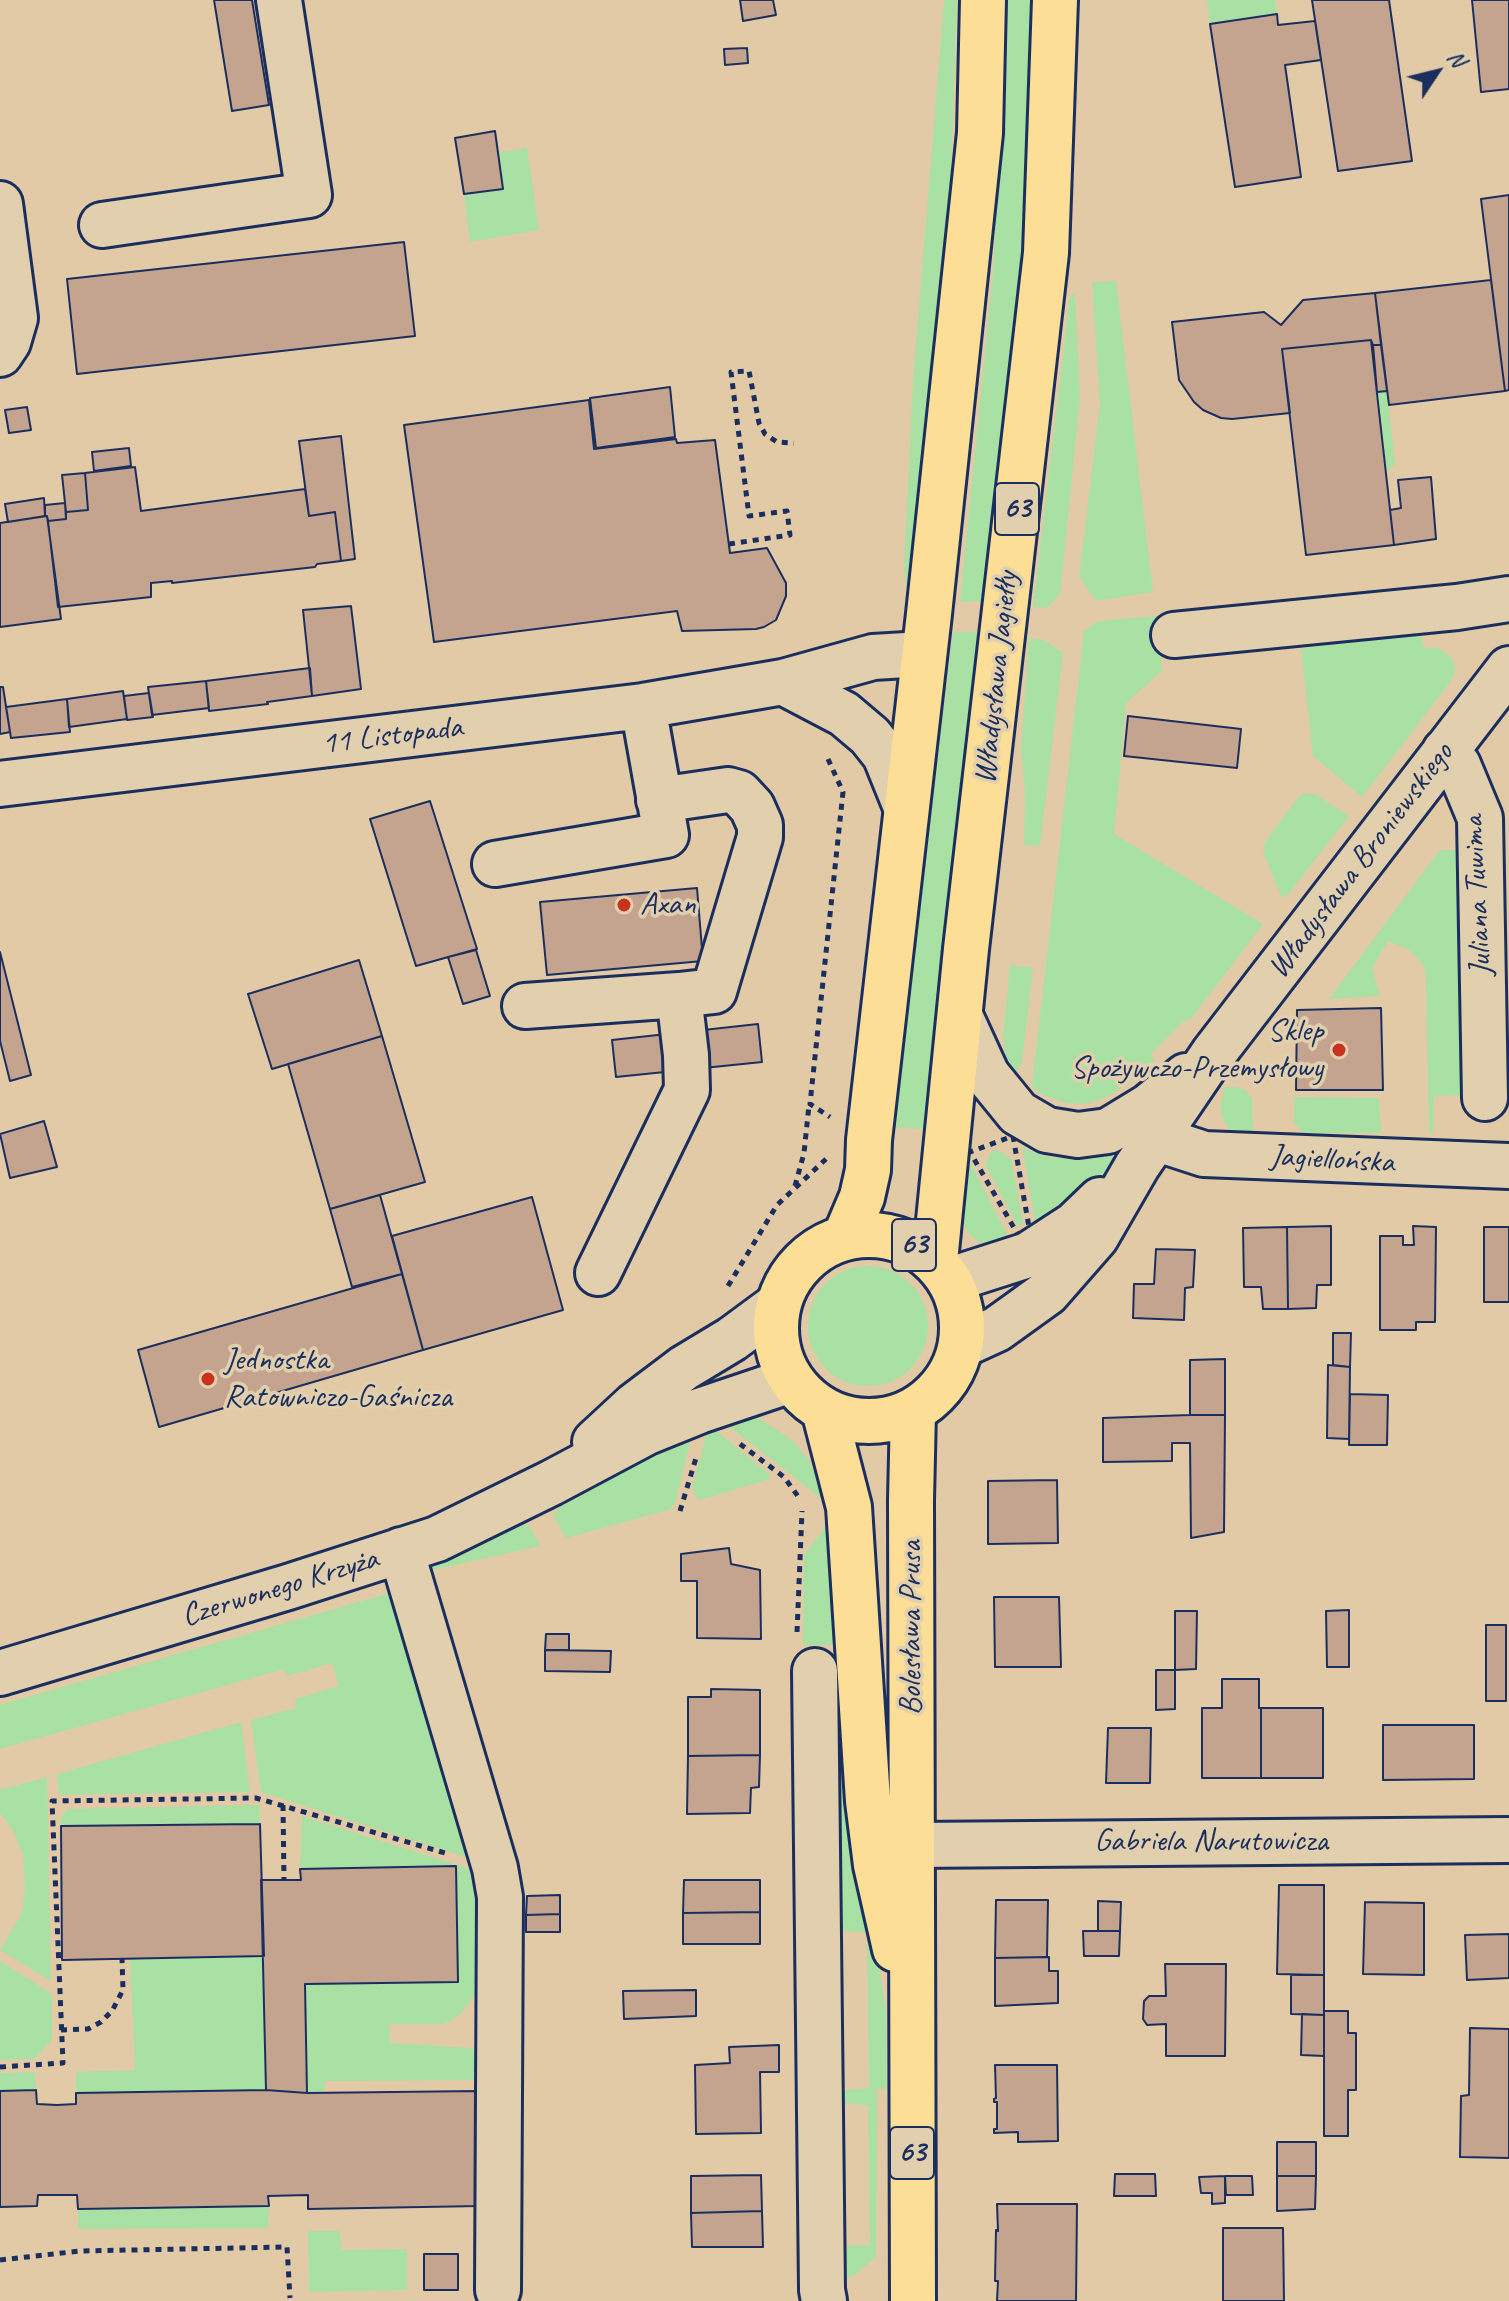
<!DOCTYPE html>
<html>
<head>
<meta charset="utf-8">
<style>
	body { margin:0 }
	#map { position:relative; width:1509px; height:2301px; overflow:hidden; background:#e3caa7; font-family:Caveat,sans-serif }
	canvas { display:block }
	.north { position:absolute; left:1397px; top:32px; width:80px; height:80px; -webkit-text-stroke:6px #e1cfad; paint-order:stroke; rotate:55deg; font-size:22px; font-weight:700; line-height:32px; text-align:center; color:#1b2f5e }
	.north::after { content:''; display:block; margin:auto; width:28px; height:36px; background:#1b2f5e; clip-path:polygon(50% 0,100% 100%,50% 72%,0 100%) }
</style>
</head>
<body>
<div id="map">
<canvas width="1509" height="2301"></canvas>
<div class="north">N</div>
</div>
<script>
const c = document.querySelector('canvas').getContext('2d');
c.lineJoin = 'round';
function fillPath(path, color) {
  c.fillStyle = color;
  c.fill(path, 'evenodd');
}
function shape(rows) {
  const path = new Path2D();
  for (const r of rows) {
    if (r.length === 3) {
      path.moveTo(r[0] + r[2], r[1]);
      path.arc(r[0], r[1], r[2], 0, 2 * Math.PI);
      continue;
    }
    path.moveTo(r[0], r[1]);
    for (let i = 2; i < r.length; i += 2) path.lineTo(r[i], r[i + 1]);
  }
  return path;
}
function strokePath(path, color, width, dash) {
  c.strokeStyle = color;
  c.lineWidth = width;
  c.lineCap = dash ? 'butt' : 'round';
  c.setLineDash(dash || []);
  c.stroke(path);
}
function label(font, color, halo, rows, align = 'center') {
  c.font = font + ' Caveat,sans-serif';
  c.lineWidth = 7;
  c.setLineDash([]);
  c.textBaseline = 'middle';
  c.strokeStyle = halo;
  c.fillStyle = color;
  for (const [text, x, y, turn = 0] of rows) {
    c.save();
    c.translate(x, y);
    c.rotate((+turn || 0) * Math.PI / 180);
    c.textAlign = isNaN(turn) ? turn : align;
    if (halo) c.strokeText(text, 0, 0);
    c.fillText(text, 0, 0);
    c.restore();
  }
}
const green = shape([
	[944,0,957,0,950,206,913,589,907,588,904,570,913,380],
	[1006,0,1033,0,1031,76,1020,275,983,601,960,602,993,273],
	[1207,0,1275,0,1277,14,1210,24],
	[527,148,539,230,470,242,464,194,503,189,498,153],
	[1116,281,1153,592,1096,601,1079,577,1100,404,1092,282],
	[1075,294,1080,398,1060,595,1046,608,1033,607,1070,296],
	[1387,391,1395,464,1386,472,1377,392],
	[1157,616,1162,671,1126,703,1114,834,1263,924,1191,1019,1183,1022,1151,1054,1154,1060,1128,1083,1109,1096,1086,1104,1066,1103,1041,1094,1032,1086,1084,631,1098,621],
	[1420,631,1424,648,1438,648,1451,657,1455,667,1454,674,1451,681,1362,797,1313,756,1301,649],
	[953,632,981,632,924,1129,893,1127],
	[1029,638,1044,640,1063,653,1040,846,1024,845,1025,795,1021,748],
	[1307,793,1315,794,1349,816,1286,897,1281,896,1263,852,1265,842,1299,796],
	[1440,850,1461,850,1464,1095,1434,1096,1433,1133,1429,1133,1426,981,1425,970,1420,961,1408,949,1388,941,1372,968,1380,996,1329,999],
	[1010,965,1033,968,1022,1062,1014,1076,1006,1058,1003,1035],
	[1224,1087,1236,1087,1244,1089,1252,1098,1253,1147,1233,1136,1224,1121,1220,1110],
	[1294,1097,1379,1098,1381,1133,1304,1133,1294,1123],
	[1022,1147,1047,1157,1083,1160,1111,1155,1115,1156,1116,1159,1082,1200,1038,1237],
	[997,1150,1011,1158,1023,1223,1021,1226,1018,1226,985,1164,991,1152],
	[968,1163,971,1164,1012,1244,979,1242,967,1232,964,1222,966,1170],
	[868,1326,60],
	[737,1415,757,1417,792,1440,809,1460,826,1502,717,1417],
	[691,1423,694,1426,675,1504,668,1510,566,1538,555,1519,555,1512,562,1505],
	[714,1429,769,1474,770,1479,700,1500,696,1497,692,1488,707,1433],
	[524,1524,530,1527,540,1546,428,1571,426,1568],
	[827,1525,839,1645,803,1645,804,1555],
	[390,1593,398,1613,466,1857,261,1792,251,1720,296,1708,295,1699,339,1686,332,1663,287,1676,284,1669,0,1749,0,1705],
	[837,1671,839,1671,872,1924,886,2010,887,2085,885,2089,877,2089,876,2257,856,2274,842,2280,843,2249,848,2245,870,2245,868,2105,845,2103,841,2096,845,2090,869,2088,867,1932,846,1932,840,1923],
	[241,1722,250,1792,59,1795,57,1774],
	[47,1777,51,1981,0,1950,22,1913,25,1888,23,1855,14,1832,0,1813,0,1790],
	[259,1805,260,1824,61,1826,60,1819,67,1809],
	[302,1816,476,1871,482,1897,480,1974,475,1994,463,2011,451,2021,443,2024,389,2024,390,2043,470,2048,479,2052,494,2080,325,2081,324,2093,307,2093,305,1984,458,1982,300,1869],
	[264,1956,266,2090,76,2093,76,2072,135,2070,130,1959],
	[0,1961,52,1994,52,2039,34,2059,0,2060],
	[35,2072,36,2090,0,2091,0,2073],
	[269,2206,268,2228,78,2229,78,2209],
	[308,2231,340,2231,341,2250,407,2249,407,2290,309,2292]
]);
const building = shape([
	[214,0,252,0,269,105,232,111,214,0],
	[740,0,773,0,776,15,743,21,740,0],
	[1312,0,1389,0,1412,161,1338,171,1312,0],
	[1472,0,1509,0,1509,89,1481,92,1472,0],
	[1277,14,1278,25,1315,21,1321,60,1285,65,1301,177,1235,187,1210,24,1277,14],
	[747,48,748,63,725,65,724,49,747,48],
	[495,131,503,189,464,194,455,138,495,131],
	[1509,195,1509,390,1505,391,1481,199,1509,195],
	[404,242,415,336,77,374,67,279,404,242],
	[1491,280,1505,391,1389,405,1375,293,1491,280],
	[1375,293,1381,345,1373,345,1371,340,1282,349,1290,413,1232,419,1221,418,1203,410,1194,402,1179,380,1172,322,1264,312,1281,325,1303,300,1375,293],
	[1371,340,1394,545,1306,555,1282,349,1371,340],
	[1373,345,1381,345,1387,391,1377,392,1373,345],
	[670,387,675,437,596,448,590,398,670,387],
	[589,400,594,449,676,439,677,443,715,440,730,553,767,548,786,583,786,596,776,620,764,627,756,629,682,631,677,611,434,642,404,425,589,400],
	[27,407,31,430,9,433,5,410,27,407],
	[341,436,355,559,341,561,335,512,309,516,299,441,341,436],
	[129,448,131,466,94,471,92,452,129,448],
	[135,467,141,511,305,489,309,516,335,512,341,561,317,564,315,567,172,583,172,581,151,583,151,597,58,607,48,521,66,519,66,512,88,510,85,473,135,467],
	[85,473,88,510,66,512,62,475,85,473],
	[1431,477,1436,539,1394,545,1390,510,1401,508,1398,480,1431,477],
	[44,498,45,516,8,522,5,504,44,498],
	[65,503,66,519,48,521,47,516,45,516,45,505,65,503],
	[47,516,61,619,0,627,0,523,47,516],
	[351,606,361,689,312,696,303,610,351,606],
	[310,668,312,696,267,702,268,704,209,711,206,681,310,668],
	[206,681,209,708,152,715,148,687,206,681],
	[0,687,3,687,10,732,0,734,0,687],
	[123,691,127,719,69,727,67,699,123,691],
	[149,693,153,717,127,720,124,696,149,693],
	[67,699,70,732,11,738,6,707,67,699],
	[1128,716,1241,729,1237,768,1124,756,1128,716],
	[430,801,477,949,416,966,370,819,430,801],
	[697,888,703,961,547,975,540,902,697,888],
	[476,950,490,996,463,1004,448,957,476,950],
	[0,952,31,1075,10,1081,0,1041,0,952],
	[359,960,382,1036,272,1069,248,994,359,960],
	[1381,1008,1383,1090,1296,1090,1297,1010,1381,1008],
	[758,1024,762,1062,616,1077,612,1040,758,1024],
	[382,1036,425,1182,330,1209,288,1064,382,1036],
	[44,1121,57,1167,10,1178,0,1134,44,1121],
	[380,1195,402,1274,352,1287,330,1209,380,1195],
	[532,1197,563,1310,423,1350,392,1236,532,1197],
	[1331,1226,1331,1285,1317,1285,1316,1308,1288,1309,1287,1227,1331,1226],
	[1413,1226,1436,1227,1435,1322,1416,1322,1416,1330,1380,1330,1380,1236,1403,1236,1403,1245,1414,1245,1413,1226],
	[1287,1227,1288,1309,1263,1309,1261,1287,1244,1287,1243,1228,1287,1227],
	[1484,1227,1509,1227,1509,1302,1484,1302,1484,1227],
	[1156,1249,1195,1250,1193,1287,1185,1288,1184,1320,1133,1318,1134,1284,1154,1284,1156,1249],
	[402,1274,423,1350,159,1427,138,1350,402,1274],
	[1333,1333,1351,1333,1350,1367,1333,1365,1333,1333],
	[1225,1359,1225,1415,1190,1415,1190,1360,1225,1359],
	[1328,1365,1350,1367,1349,1439,1327,1438,1328,1365],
	[1350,1394,1388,1395,1387,1445,1349,1445,1350,1394],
	[1190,1415,1225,1415,1224,1532,1191,1538,1190,1443,1172,1443,1172,1461,1103,1462,1103,1418,1190,1415],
	[1057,1480,1058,1543,988,1544,988,1481,1057,1480],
	[729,1548,731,1564,760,1570,761,1639,697,1638,697,1581,681,1581,681,1554,729,1548],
	[994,1597,1059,1597,1061,1667,995,1667,994,1597],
	[1349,1610,1349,1667,1327,1667,1326,1611,1349,1610],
	[1175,1611,1197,1611,1196,1669,1175,1670,1175,1611],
	[1486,1625,1506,1625,1506,1701,1486,1701,1486,1625],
	[546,1634,569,1634,569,1650,545,1650,546,1634],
	[545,1650,611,1651,610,1672,545,1671,545,1650],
	[1156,1670,1175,1670,1175,1709,1156,1710,1156,1670],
	[1222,1679,1259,1679,1259,1708,1261,1708,1261,1778,1202,1778,1202,1708,1222,1708,1222,1679],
	[711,1689,760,1690,760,1755,688,1756,688,1697,711,1697,711,1689],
	[1261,1708,1323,1708,1323,1778,1261,1778,1261,1708],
	[1383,1725,1474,1725,1474,1779,1383,1780,1383,1725],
	[1108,1728,1151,1728,1150,1783,1106,1783,1108,1728],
	[760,1755,759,1787,751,1788,750,1813,687,1814,688,1756,760,1755],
	[260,1824,264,1956,62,1960,61,1826,260,1824],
	[456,1866,458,1982,305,1984,307,2093,266,2090,261,1880,301,1880,300,1869,456,1866],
	[684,1880,760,1880,760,1912,683,1913,684,1880],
	[1279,1885,1324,1885,1324,1975,1277,1974,1279,1885],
	[560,1895,560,1914,526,1915,527,1896,560,1895],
	[996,1900,1048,1900,1047,1957,995,1958,996,1900],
	[1098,1901,1121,1902,1120,1931,1098,1931,1098,1901],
	[1365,1902,1424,1903,1424,1975,1363,1974,1365,1902],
	[760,1912,760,1944,683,1944,683,1913,760,1912],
	[560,1914,560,1932,526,1932,526,1915,560,1914],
	[1083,1931,1120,1931,1119,1956,1084,1956,1083,1931],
	[1509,1934,1509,1978,1467,1980,1465,1935,1509,1934],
	[1049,1957,1049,1971,1058,1971,1058,2003,995,2006,995,1958,1049,1957],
	[1165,1964,1226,1964,1225,2056,1166,2056,1166,2024,1147,2025,1143,2019,1144,2001,1149,1996,1166,1996,1165,1964],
	[1291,1975,1324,1975,1324,2015,1291,2014,1291,1975],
	[696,1990,696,2016,624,2019,623,1991,696,1990],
	[1324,2011,1348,2011,1348,2033,1356,2033,1356,2090,1348,2090,1348,2136,1324,2136,1324,2011],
	[1302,2014,1324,2015,1324,2056,1301,2055,1302,2014],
	[1470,2028,1509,2029,1509,2158,1460,2157,1461,2096,1469,2095,1470,2028],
	[779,2045,779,2072,760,2072,761,2133,696,2134,695,2065,730,2063,729,2047,779,2045],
	[995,2065,1057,2065,1058,2141,1018,2142,1018,2132,994,2133,994,2129,997,2129,997,2102,994,2102,994,2099,996,2098,995,2065],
	[36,2090,37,2104,57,2105,76,2104,76,2093,266,2090,307,2093,478,2091,480,2206,308,2209,308,2195,268,2196,269,2206,78,2209,77,2195,38,2195,37,2206,0,2207,0,2091,36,2090],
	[1277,2142,1316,2142,1316,2176,1277,2176,1277,2142],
	[1115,2174,1155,2174,1156,2196,1114,2196,1115,2174],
	[761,2175,762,2211,691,2213,691,2176,761,2175],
	[1225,2176,1252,2176,1253,2195,1226,2195,1225,2176],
	[1225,2176,1225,2203,1212,2204,1212,2193,1201,2193,1199,2177,1225,2176],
	[1277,2176,1316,2176,1315,2209,1277,2211,1277,2176],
	[997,2204,1077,2204,1076,2301,997,2301,998,2281,995,2281,996,2230,998,2231,997,2204],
	[762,2211,763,2247,692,2247,691,2213,762,2211],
	[1223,2228,1283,2228,1284,2301,1223,2301,1223,2228],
	[424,2254,458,2254,458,2290,424,2290,424,2254]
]);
const path = shape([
	[729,544,790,535,787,511,749,516,731,372,749,371,759,423,765,434,777,442,794,443],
	[828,759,843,792,810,1104,830,1117],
	[1013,1136,1029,1227,1024,1245,970,1152,1013,1136],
	[795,1186,804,1153,809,1105],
	[728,1286,777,1205,826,1159],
	[740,1444,784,1477,800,1499],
	[680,1511,696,1458],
	[797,1632,802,1511],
	[283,1805,284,1880],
	[61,2030,88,2029,101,2022,112,2011,123,1990,122,1958],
	[0,2067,63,2063,52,1801,256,1798,445,1853],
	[0,2260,80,2251,287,2247,290,2298]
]);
const minor = shape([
	[0,204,15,318,8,342,0,354],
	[102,225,309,195,279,0],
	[1174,635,1457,607,1509,599],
	[783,682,844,714,870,736,885,755,906,807],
	[1445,751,1458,765,1480,818,1485,1098],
	[0,784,643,706,783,682,873,657,923,654],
	[495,864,666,835,643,706],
	[525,1006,679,995],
	[960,1016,987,1075,1018,1113,1047,1130,1078,1135,1108,1131,1149,1106,1186,1076],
	[1158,1139,1204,1154,1509,1166],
	[598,1273,687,1090,686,1055,679,995,714,991,760,837,760,825,752,807,739,793,728,790,659,800],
	[950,1280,1028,1255,1074,1225,1100,1200],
	[962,1345,997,1329,1047,1293,1096,1237,1137,1166,1213,1054,1509,669],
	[595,1442,635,1405,684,1368,732,1339,778,1305],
	[401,1550,495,1868,500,1897,498,2290],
	[815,1671,822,2290,824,2301],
	[0,1673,288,1587,437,1539,551,1483,647,1432,699,1411,791,1380],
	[913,1845,1509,1840]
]);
const major = shape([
	[869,1328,93],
	[845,1237,862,1197,868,1170,869,1140,929,614,980,133,983,0],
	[935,1261,966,949,1046,253,1055,0],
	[824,1410,849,1507,868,1801,876,1865,895,1949],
	[913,1411,911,1500,913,2301]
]);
const markers = [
	[624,905,8,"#c8321e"],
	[1339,1050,8,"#c8321e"],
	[208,1379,8,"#c8321e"]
];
const shields = [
	[1017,509,44],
	[914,1245,44],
	[912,2153,44]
];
const shieldNames = [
	["63",1017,509],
	["63",914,1245],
	["63",912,2153]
];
const streetNames = [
	["Władysława Jagiełły",997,678,-84],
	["11 Listopada",392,736,-7],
	["Władysława Broniewskiego",1361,861,-53],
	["Juliana Tuwima",1478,896,-93],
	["Jagiellońska",1332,1160,3],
	["Czerwonego Krzyża",280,1588,-17],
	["Bolesława Prusa",912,1628,-90],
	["Gabriela Narutowicza",1211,1842]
];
const poiNames = [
	["Axan",640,905],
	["Sklep",1323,1032,"right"],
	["Spożywczo-Przemysłowy",1323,1069,"right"],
	["Jednostka",224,1361],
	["Ratowniczo-Gaśnicza",224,1398]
];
fillPath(green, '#a9e0a4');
fillPath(building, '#c4a48e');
strokePath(building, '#1b2f5e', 2);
strokePath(minor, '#1b2f5e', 50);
strokePath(major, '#1b2f5e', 50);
strokePath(path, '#1b2f5e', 5, [6, 6]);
strokePath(minor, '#e1cfad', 44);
strokePath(major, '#fcde96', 44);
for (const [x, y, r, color] of markers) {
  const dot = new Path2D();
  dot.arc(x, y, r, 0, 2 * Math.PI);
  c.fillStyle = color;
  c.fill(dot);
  strokePath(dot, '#e1cfad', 3);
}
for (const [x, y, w] of shields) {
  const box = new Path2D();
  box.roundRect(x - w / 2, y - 26, w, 52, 6);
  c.fillStyle = '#e1cfad';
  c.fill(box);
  strokePath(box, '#1b2f5e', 2);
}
label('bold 30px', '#1b2f5e', null, shieldNames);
label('32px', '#1b2f5e', '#e1cfad', streetNames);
label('32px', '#1b2f5e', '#e1cfad', poiNames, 'left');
</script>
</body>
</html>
